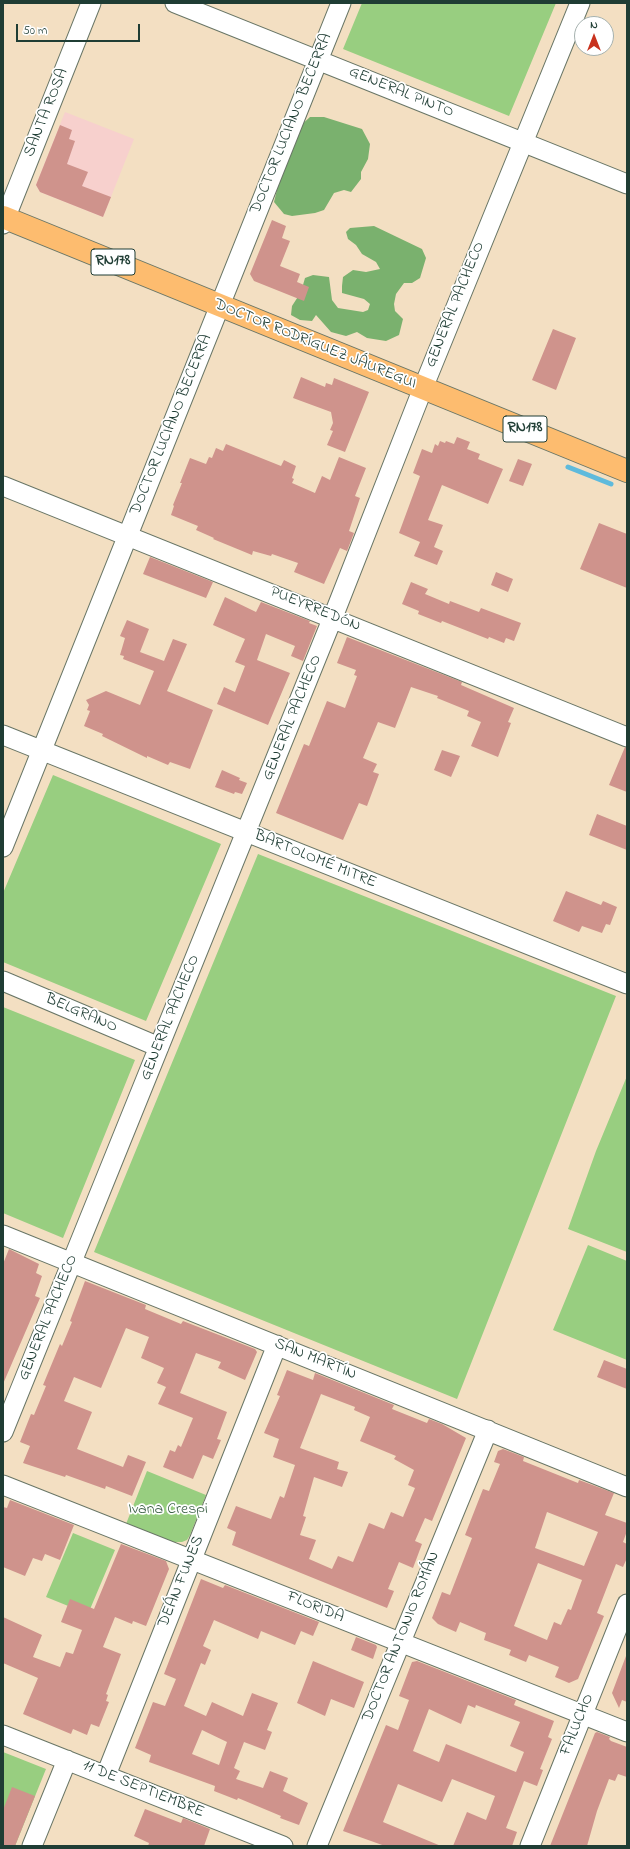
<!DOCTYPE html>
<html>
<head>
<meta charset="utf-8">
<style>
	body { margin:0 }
	#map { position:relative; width:630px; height:1849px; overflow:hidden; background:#f3dfc2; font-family:"Indie Flower",sans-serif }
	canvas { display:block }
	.frame { position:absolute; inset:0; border:4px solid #1f3d34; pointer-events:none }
	.north { position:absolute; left:574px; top:16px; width:40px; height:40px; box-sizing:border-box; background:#fff; border:1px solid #a5b1ae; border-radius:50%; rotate:0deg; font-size:11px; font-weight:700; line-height:16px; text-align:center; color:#1f3d34 }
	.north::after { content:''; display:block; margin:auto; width:14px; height:18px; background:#c8321e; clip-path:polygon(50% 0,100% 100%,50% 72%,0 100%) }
	.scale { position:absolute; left:16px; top:24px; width:124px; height:18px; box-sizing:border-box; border:2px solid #1f3d34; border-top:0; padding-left:5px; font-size:12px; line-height:14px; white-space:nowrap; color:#1f3d34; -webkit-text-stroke:3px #fff; paint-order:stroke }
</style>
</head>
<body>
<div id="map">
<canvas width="630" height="1849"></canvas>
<div class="frame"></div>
<div class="north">N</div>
<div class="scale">50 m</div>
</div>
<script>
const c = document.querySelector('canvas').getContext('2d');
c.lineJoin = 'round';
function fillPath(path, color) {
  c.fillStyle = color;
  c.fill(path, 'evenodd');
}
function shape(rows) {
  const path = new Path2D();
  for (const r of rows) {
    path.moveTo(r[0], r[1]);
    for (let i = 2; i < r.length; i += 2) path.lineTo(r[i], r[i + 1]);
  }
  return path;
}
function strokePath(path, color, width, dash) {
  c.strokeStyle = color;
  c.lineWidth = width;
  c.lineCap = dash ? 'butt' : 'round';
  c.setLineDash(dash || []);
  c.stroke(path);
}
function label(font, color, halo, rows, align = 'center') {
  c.font = font + ' "Indie Flower",sans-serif';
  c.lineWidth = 3.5;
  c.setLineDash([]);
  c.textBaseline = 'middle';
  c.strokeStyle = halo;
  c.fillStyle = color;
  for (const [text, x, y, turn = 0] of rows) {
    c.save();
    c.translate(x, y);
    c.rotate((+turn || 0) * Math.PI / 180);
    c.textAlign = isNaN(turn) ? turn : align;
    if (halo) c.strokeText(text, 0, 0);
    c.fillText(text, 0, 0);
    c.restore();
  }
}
const built = shape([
	[65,112,134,139,103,217,40,192,36,185]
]);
const green = shape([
	[362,3,556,3,509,116,343,49],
	[53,775,221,844,146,1021,3,962,3,893],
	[258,854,616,996,457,1399,94,1252],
	[3,1007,135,1060,63,1238,3,1213],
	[627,1076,627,1252,568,1229,596,1151],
	[588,1245,627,1261,627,1360,553,1330],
	[147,1471,206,1495,190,1535,187,1540,182,1542,170,1542,126,1524],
	[73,1533,115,1550,88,1614,46,1597],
	[3,1752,46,1769,15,1846,3,1846]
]);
const forest = shape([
	[310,117,324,117,362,129,370,144,368,159,361,172,361,179,351,192,344,190,334,193,324,210,315,213,292,216,284,214,274,202,284,161,298,128],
	[374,226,422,249,426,258,420,278,412,283,404,283,396,294,394,304,395,311,403,319,399,335,386,341,367,338,357,332,346,336,331,332,316,315,312,321,300,320,291,315,292,306,301,292,305,278,313,275,329,277,332,300,338,308,363,312,368,310,370,304,364,299,342,293,342,286,343,277,353,270,366,272,380,269,376,262,362,254,356,245,348,239,346,232,350,228]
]);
const stream = shape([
	[568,467,611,484]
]);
const building = shape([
	[60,125,72,130,69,139,75,141,67,164,88,172,82,186,111,197,103,217,40,192,36,185],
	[272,220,286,226,282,238,290,241,280,266,300,274,297,282,309,287,304,301,254,281,250,274],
	[553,329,576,338,556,390,532,380],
	[301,377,325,387,326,383,332,385,334,378,369,392,345,452,327,445,333,431,330,430,333,423,331,412,293,398],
	[457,437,470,442,467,449,480,454,478,459,503,469,488,504,442,485,428,520,443,525,434,547,443,551,437,565,414,556,420,542,399,533,420,476,413,473,422,449,432,453,435,444,438,446,440,441,445,443,446,441,454,444],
	[226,444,281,466,284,460,296,466,292,478,294,479,292,483,315,493,322,476,330,480,339,457,366,468,355,496,360,498,349,531,354,533,347,551,340,548,324,584,294,572,298,563,272,554,271,556,253,551,252,555,213,539,214,538,196,530,198,526,171,515,174,506,173,505,182,483,180,483,190,458,206,464,209,457,212,458,216,448,223,451],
	[518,459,532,464,523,486,509,481],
	[599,523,627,534,627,588,580,569],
	[150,557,213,582,206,598,143,574],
	[496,572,513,579,508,592,491,585],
	[411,582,428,589,425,594,449,604,450,601,479,612,481,608,521,623,514,641,506,638,504,643,489,637,488,639,442,621,441,623,418,614,419,611,402,604],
	[225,597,256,612,261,602,310,621,309,623,317,626,303,661,291,656,295,646,266,634,257,660,290,673,268,725,217,704,224,687,235,692,245,666,235,662,245,639,213,625],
	[127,620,149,629,140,652,164,661,173,639,187,644,167,691,213,710,190,769,170,762,168,765,147,756,147,758,102,736,103,734,84,726,90,711,87,710,89,705,86,700,106,691,140,705,154,671,123,659,124,656,120,655,125,638,120,636],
	[347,637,462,682,461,685,514,708,508,722,511,723,498,757,471,746,481,722,467,716,469,711,437,698,438,696,411,687,395,728,378,722,363,758,377,764,373,772,379,774,367,806,359,803,343,840,276,813,304,744,309,746,327,701,345,708,357,676,354,675,356,670,337,663],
	[625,747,627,748,627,792,609,785],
	[442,750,460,756,451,777,434,770],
	[222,770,240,778,239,780,247,783,242,794,235,792,234,794,215,787],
	[597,814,627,826,627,850,589,835],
	[566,891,601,905,603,901,617,907,610,925,606,924,602,933,582,926,579,932,553,921],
	[9,1249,39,1264,36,1273,42,1276,35,1296,40,1298,3,1384,3,1264],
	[85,1281,146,1305,145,1309,181,1324,183,1321,255,1349,257,1352,245,1380,218,1368,221,1362,196,1353,180,1393,227,1412,217,1439,221,1440,213,1459,203,1455,193,1479,163,1467,170,1450,175,1452,178,1445,181,1447,193,1418,158,1404,166,1387,157,1383,164,1368,141,1358,149,1337,126,1328,101,1388,74,1377,64,1401,92,1412,77,1449,123,1467,128,1455,146,1462,132,1496,106,1486,105,1489,66,1475,65,1477,23,1463,30,1446,20,1442,31,1414,34,1415,46,1386,43,1385,60,1344,62,1346,72,1322,70,1321],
	[604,1360,627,1369,627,1389,597,1377],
	[287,1370,313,1380,315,1373,394,1405,392,1409,427,1423,429,1419,442,1424,466,1438,432,1521,425,1518,415,1541,422,1544,413,1568,399,1562,388,1589,394,1591,387,1608,232,1545,236,1532,227,1528,236,1506,271,1519,280,1496,284,1498,295,1465,273,1457,279,1439,264,1433,280,1396,277,1395],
	[321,1394,355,1407,354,1410,370,1417,360,1441,396,1456,394,1459,414,1470,408,1485,415,1488,403,1517,391,1512,384,1529,369,1523,353,1562,338,1556,332,1569,309,1559,316,1540,300,1535,306,1517,303,1516,314,1477,342,1487,348,1472,337,1469,339,1462,300,1448],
	[503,1449,524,1457,523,1461,578,1483,579,1480,614,1493,605,1515,627,1523,627,1531,623,1542,627,1544,627,1558,623,1567,616,1564,597,1613,604,1616,578,1679,569,1683,555,1677,559,1667,529,1655,526,1662,509,1655,511,1650,484,1640,486,1633,460,1622,456,1632,438,1624,432,1618,442,1592,450,1595,472,1538,465,1535,483,1489,489,1491,500,1464,494,1462,498,1451],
	[547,1512,598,1532,584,1566,535,1548],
	[538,1563,582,1580,571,1610,568,1609,561,1625,554,1622,547,1640,514,1626],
	[10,1500,74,1525,60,1560,45,1554,42,1561,33,1558,25,1576,3,1567,3,1507,7,1508],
	[121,1544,166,1561,169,1569,146,1626,133,1621,132,1624,115,1617,103,1647,121,1654,106,1694,108,1695,106,1701,109,1702,99,1727,91,1724,87,1735,73,1729,71,1734,23,1714,38,1678,3,1663,3,1617,42,1635,33,1657,60,1667,66,1652,73,1654,82,1630,61,1622,70,1599,94,1609],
	[201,1579,223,1588,225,1585,319,1622,313,1636,301,1631,295,1645,261,1631,258,1639,214,1620,203,1646,211,1650,205,1665,201,1663,184,1706,206,1716,212,1702,243,1716,252,1693,278,1703,267,1730,272,1732,265,1750,244,1742,234,1768,240,1771,236,1779,263,1788,270,1771,288,1778,283,1791,308,1803,299,1825,280,1818,281,1816,238,1798,237,1800,214,1791,215,1786,149,1762,151,1755,135,1748,153,1702,165,1706,176,1679,164,1674],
	[202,1730,227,1742,219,1765,192,1754],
	[356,1637,376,1645,377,1647,373,1659,351,1650],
	[626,1656,627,1702,622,1700,619,1708,612,1693],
	[313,1661,364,1682,354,1708,331,1699,325,1716,297,1703],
	[417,1661,516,1700,514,1705,554,1721,548,1737,552,1739,540,1769,543,1770,537,1786,524,1781,506,1828,517,1832,512,1846,453,1846,467,1812,486,1820,495,1796,452,1779,442,1802,398,1784,383,1822,441,1846,385,1846,343,1831,386,1725,398,1730,409,1700,399,1696,412,1662],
	[468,1705,475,1708,476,1705,520,1722,510,1746,524,1752,516,1772,446,1744,439,1762,413,1751,429,1709,461,1724],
	[597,1732,610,1737,609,1739,611,1741,627,1747,627,1777,618,1774,615,1781,609,1779,597,1811,587,1846,550,1846,595,1733],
	[12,1787,35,1796,15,1846,3,1846,3,1810],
	[145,1809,181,1823,183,1818,210,1829,204,1846,148,1846,149,1843,134,1836]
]);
const minor = shape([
	[175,3,627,184],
	[3,224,91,3],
	[3,486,627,737],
	[3,735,627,984],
	[3,847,341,3],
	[3,981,159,1047],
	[3,1235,627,1487],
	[3,1432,333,617,423,388,580,3],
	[3,1485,627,1732],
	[3,1735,283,1846],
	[106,1775,277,1345],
	[32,1846,67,1760],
	[317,1846,488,1430],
	[530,1846,627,1604]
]);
const primary = shape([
	[3,217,627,471]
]);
const shields = [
	[113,262,44],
	[525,429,44]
];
const shieldNames = [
	["RN178",113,262],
	["RN178",525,429]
];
const streetNames = [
	["GENERAL PINTO",401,93,22],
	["SANTA ROSA",47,113,-68],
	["DOCTOR LUCIANO BECERRA",292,124,-68],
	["GENERAL PACHECO",456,305,-68],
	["DOCTOR RODRÍGUEZ JÁUREGUI",315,345,22],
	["DOCTOR LUCIANO BECERRA",172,425,-68],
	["PUEYRREDÓN",315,610,22],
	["GENERAL PACHECO",293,718,-68],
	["BARTOLOMÉ MITRE",315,860,22],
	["BELGRANO",81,1014,23],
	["GENERAL PACHECO",171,1018,-68],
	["GENERAL PACHECO",49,1318,-68],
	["SAN MARTÍN",315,1360,22],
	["DEÁN FUNES",182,1582,-68],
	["FLORIDA",315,1608,22],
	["DOCTOR ANTONIO ROMÁN",402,1637,-68],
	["FALUCHO",578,1725,-68],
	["11 DE SEPTIEMBRE",143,1790,22]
];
const parkNames = [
	["Ivana Crespi",168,1510]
];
fillPath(built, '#f7d0cd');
fillPath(green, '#98ce80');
fillPath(forest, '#7ab16e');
strokePath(stream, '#5ebadc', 5);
fillPath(building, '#cf938c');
strokePath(minor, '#697666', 21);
strokePath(primary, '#697666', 24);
strokePath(minor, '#fff', 19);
strokePath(primary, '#fdbc6f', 22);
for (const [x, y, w] of shields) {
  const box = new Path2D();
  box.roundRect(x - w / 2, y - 13, w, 26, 3);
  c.fillStyle = '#fff';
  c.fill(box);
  strokePath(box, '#1f3d34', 1);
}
label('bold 15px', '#1f3d34', null, shieldNames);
label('16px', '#1f3d34', '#fff', streetNames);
label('16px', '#3d6147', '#fff', parkNames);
</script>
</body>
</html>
